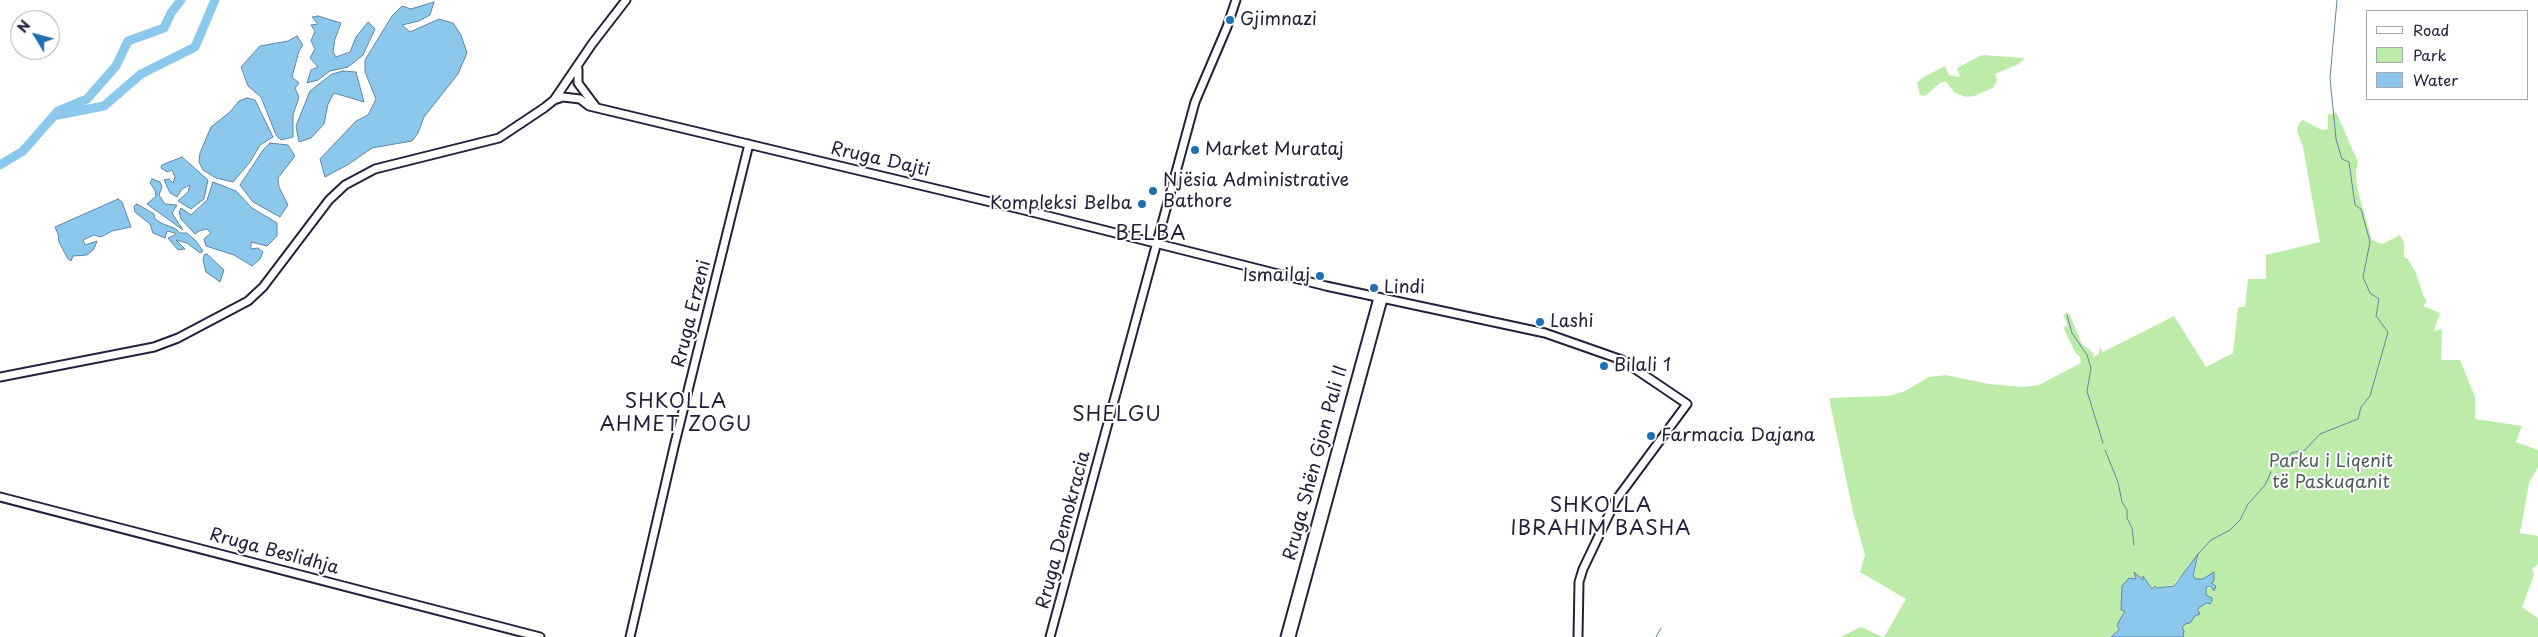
<!DOCTYPE html>
<html>
<head>
<meta charset="utf-8">
<style>
	body { margin:0 }
	#map { position:relative; width:2538px; height:637px; overflow:hidden; background:#fff; font-family:"Playpen Sans",sans-serif }
	canvas { display:block }
	.legend { position:absolute; left:2366px; top:10px; width:162px; height:90px; box-sizing:border-box; background:#fff; border:1px solid #a7a7b1; margin:0; padding:6px 9px; list-style:none; font-size:15px; color:#22223b }
	.legend li { display:flex; align-items:center; gap:10px; height:25px }
	.legend b { width:25px; border:1px solid #a7a7b1 }
	.north { position:absolute; left:10px; top:10px; width:50px; height:50px; box-sizing:border-box; background:#fff; border:1px solid #a7a7b1; border-radius:50%; rotate:307deg; font-size:14px; font-weight:700; line-height:20px; text-align:center; color:#22223b }
	.north::after { content:''; display:block; margin:auto; width:18px; height:22px; background:#1f6fb2; clip-path:polygon(50% 0,100% 100%,50% 72%,0 100%) }
</style>
</head>
<body>
<div id="map">
<canvas width="2538" height="637"></canvas>
<ul class="legend">
<li><b style="height:6px;background:#fff"></b>Road</li>
<li><b style="height:14px;background:#bdeba9"></b>Park</li>
<li><b style="height:14px;background:#8cc7ec"></b>Water</li>
</ul>
<div class="north">N</div>
</div>
<script>
const c = document.querySelector('canvas').getContext('2d');
c.lineJoin = 'round';
function fillPath(path, color) {
  c.fillStyle = color;
  c.fill(path, 'evenodd');
}
function shape(rows) {
  const path = new Path2D();
  for (const r of rows) {
    path.moveTo(r[0], r[1]);
    for (let i = 2; i < r.length; i += 2) path.lineTo(r[i], r[i + 1]);
  }
  return path;
}
function strokePath(path, color, width, dash) {
  c.strokeStyle = color;
  c.lineWidth = width;
  c.lineCap = dash ? 'butt' : 'round';
  c.setLineDash(dash || []);
  c.stroke(path);
}
function label(font, color, halo, rows, align = 'center') {
  c.font = font + ' "Playpen Sans",sans-serif';
  c.lineWidth = 4;
  c.setLineDash([]);
  c.textBaseline = 'middle';
  c.strokeStyle = halo;
  c.fillStyle = color;
  for (const [text, x, y, turn = 0] of rows) {
    c.save();
    c.translate(x, y);
    c.rotate((+turn || 0) * Math.PI / 180);
    c.textAlign = isNaN(turn) ? turn : align;
    if (halo) c.strokeText(text, 0, 0);
    c.fillText(text, 0, 0);
    c.restore();
  }
}
const green = shape([
	[1982,55,2025,58,2019,64,1995,74,1997,80,1993,88,1974,96,1966,97,1955,93,1946,82,1941,82,1925,96,1920,95,1917,83,1922,78,1945,66,1949,75,1960,77,1957,68],
	[2336,112,2358,162,2356,172,2357,188,2372,240,2382,244,2400,235,2404,243,2404,257,2408,259,2415,271,2424,297,2427,301,2423,306,2440,313,2434,331,2442,329,2441,360,2460,360,2475,397,2475,419,2522,426,2516,442,2538,450,2538,467,2529,483,2520,533,2538,536,2538,564,2532,569,2534,575,2522,607,2538,618,2538,637,2183,637,2184,630,2182,628,2185,624,2199,613,2200,607,2209,603,2204,590,2206,587,2215,589,2215,586,2211,583,2213,574,2203,579,2196,579,2193,576,2198,559,2196,556,2188,569,2175,582,2174,586,2172,585,2153,589,2144,577,2144,581,2135,573,2136,579,2128,581,2122,586,2121,609,2125,611,2117,625,2118,631,2111,637,1884,637,1906,599,1860,572,1865,555,1853,512,1829,398,1889,396,1905,391,1929,377,1945,375,1989,384,2023,387,2039,385,2081,363,2080,357,2075,352,2063,327,2067,327,2067,323,2063,316,2067,312,2070,315,2082,344,2093,353,2093,357,2098,355,2100,347,2103,352,2174,316,2206,367,2233,353,2238,307,2245,307,2248,279,2266,279,2266,255,2320,242,2303,147,2297,131,2299,123,2303,120,2322,130,2328,129,2328,115],
	[1861,627,1883,637,1840,637]
]);
const water = shape([
	[434,2,430,15,419,21,402,25,410,32,439,19,453,23,461,35,467,53,458,74,424,117,418,133,412,141,372,148,349,164,325,177,320,159,356,121,368,115,376,99,365,72,365,60,392,16,402,6,411,9,434,2],
	[318,16,341,23,335,39,333,52,336,57,350,52,356,37,368,22,375,29,363,55,348,67,330,71,318,80,307,83,311,70,318,67,310,58,315,49,311,41,315,31,311,25,318,24,312,17,318,16],
	[297,36,303,45,299,51,292,77,299,83,295,88,299,97,293,115,293,137,281,140,276,135,261,97,248,86,241,67,260,46,288,41,297,36],
	[343,71,356,72,364,102,334,93,328,104,324,124,311,138,299,142,296,126,310,91,332,74,343,71],
	[247,98,255,100,273,137,260,145,250,162,233,182,216,178,203,170,199,162,200,153,211,127,230,112,239,101,247,98],
	[270,143,288,145,295,156,278,178,279,187,288,205,280,217,253,202,240,185,263,150,270,143],
	[182,157,208,180,204,199,191,209,178,201,188,192,190,185,182,189,177,197,170,193,164,180,169,179,173,183,175,177,172,170,167,172,161,168,162,165,182,157],
	[152,179,160,182,162,187,159,195,165,204,177,205,172,213,183,230,147,204,156,196,155,190,150,183,152,179],
	[213,182,236,191,252,208,277,223,277,236,267,246,251,242,251,249,258,248,263,252,260,259,252,266,234,255,206,246,204,239,211,233,207,229,199,231,195,234,181,219,179,212,181,208,191,215,207,200,213,182],
	[118,199,122,202,131,227,112,231,101,237,94,235,83,240,85,245,97,241,94,249,87,255,73,256,71,261,68,259,59,242,58,234,55,227,118,199],
	[137,204,154,214,155,219,161,223,176,229,180,233,187,233,196,241,203,251,200,253,187,243,176,240,185,249,178,250,168,238,175,235,175,233,167,231,165,238,153,233,150,224,135,212,134,206,137,204],
	[207,254,224,270,220,282,206,272,203,260,204,255,207,254],
	[2198,554,2193,576,2196,579,2203,579,2214,572,2214,581,2211,583,2216,586,2214,591,2210,586,2206,587,2206,595,2212,598,2212,601,2210,604,2207,603,2200,607,2198,610,2200,614,2195,616,2190,623,2185,624,2182,628,2184,630,2183,637,2111,637,2119,630,2117,625,2125,611,2121,610,2122,586,2129,578,2136,579,2134,572,2143,580,2143,576,2152,589,2155,586,2157,588,2174,586,2198,554]
]);
const stream = shape([
	[2067,315,2072,333,2087,355,2091,368,2087,391,2103,443],
	[2105,450,2118,482,2122,502,2127,510,2127,518,2132,528,2134,545],
	[2276,465,2285,464,2291,453,2305,450,2320,434,2358,419,2361,407,2370,396,2388,332,2376,316,2379,299,2370,293,2363,277,2370,242,2361,209,2355,205,2349,162,2342,159,2336,139,2330,78,2337,0],
	[2198,554,2211,540,2230,530,2240,520,2248,504,2265,485,2271,472],
	[1656,637,1661,628]
]);
const river = shape([
	[53,116,104,106,141,74,195,47,215,0],
	[0,165,23,151,58,111,87,99,116,66,128,41,164,28,171,13,181,0]
]);
const secondary = shape([
	[578,69,578,83,596,107],
	[554,100,563,97,580,99,589,106,1024,210,1326,286,1545,333,1622,360,1687,404,1616,500,1583,569,1579,582,1578,637],
	[0,377,154,347,178,338,248,301,263,287,329,200,345,185,375,169,499,138,544,108,554,100,592,44,626,0],
	[0,497,540,637],
	[630,637,674,447,749,144],
	[1050,637,1195,102,1227,27,1236,0],
	[1285,637,1378,298],
	[1291,637,1383,299]
]);
const markers = [
	[1230,20,5,"#1f6fb2"],
	[1195,150,5,"#1f6fb2"],
	[1153,191,5,"#1f6fb2"],
	[1142,204,5,"#1f6fb2"],
	[1320,276,5,"#1f6fb2"],
	[1374,288,5,"#1f6fb2"],
	[1540,322,5,"#1f6fb2"],
	[1604,366,5,"#1f6fb2"],
	[1651,436,5,"#1f6fb2"]
];
const poiNames = [
	["Gjimnazi",1240,20],
	["Market Murataj",1205,150],
	["Njësia Administrative",1163,181],
	["Bathore",1163,202],
	["Kompleksi Belba",1132,204,"right"],
	["Ismailaj",1310,276,"right"],
	["Lindi",1384,288],
	["Lashi",1550,322],
	["Bilali 1",1614,366],
	["Farmacia Dajana",1661,436]
];
const streetNames = [
	["Rruga Dajti",880,160,13],
	["Rruga Erzeni",692,314,-76],
	["Rruga Shën Gjon Pali II",1316,463,-75],
	["Rruga Demokracia",1064,530,-75],
	["Rruga Beslidhja",274,552,15]
];
const parkNames = [
	["Parku i Liqenit",2331,462],
	["të Paskuqanit",2331,483]
];
const quarterNames = [
	["BELBA",1151,234],
	["SHKOLLA",676,402],
	["AHMET ZOGU",676,425],
	["SHELGU",1117,415],
	["SHKOLLA",1601,506],
	["IBRAHIM BASHA",1601,529]
];
fillPath(green, '#bdeba9');
fillPath(water, '#8cc7ec');
strokePath(water, '#6285a5', 1);
strokePath(stream, '#6285a5', 1);
strokePath(river, '#8cc7ec', 9);
strokePath(secondary, '#22223b', 11);
strokePath(secondary, '#fff', 7);
for (const [x, y, r, color] of markers) {
  const dot = new Path2D();
  dot.arc(x, y, r, 0, 2 * Math.PI);
  c.fillStyle = color;
  c.fill(dot);
  strokePath(dot, '#fff', 2);
}
label('18px', '#22223b', '#fff', poiNames, 'left');
label('18px', '#22223b', '#fff', streetNames);
label('18px', '#505e5c', '#fff', parkNames);
c.letterSpacing = '1px';
label('20px', '#22223b', '#fff', quarterNames);
c.letterSpacing = '0px';
</script>
</body>
</html>
